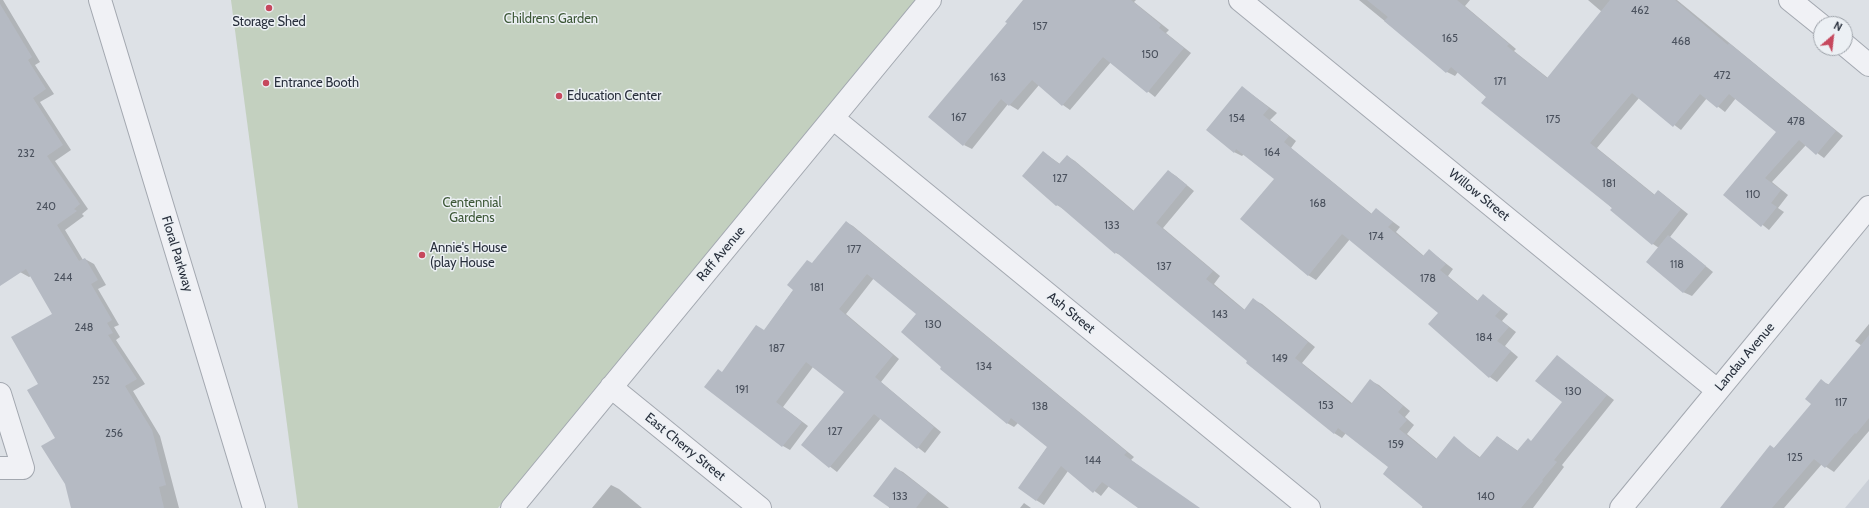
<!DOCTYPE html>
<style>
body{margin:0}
#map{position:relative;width:1869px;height:508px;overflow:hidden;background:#dde1e6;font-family:Cabin,sans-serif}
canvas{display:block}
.north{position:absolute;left:1813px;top:16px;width:40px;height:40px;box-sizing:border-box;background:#ecf0f4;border:1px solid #9ea3aa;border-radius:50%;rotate:28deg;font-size:11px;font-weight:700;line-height:16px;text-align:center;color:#282f3c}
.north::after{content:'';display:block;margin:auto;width:14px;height:18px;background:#c6485d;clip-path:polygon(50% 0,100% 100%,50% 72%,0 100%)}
</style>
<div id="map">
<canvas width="1869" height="508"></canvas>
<div class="north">N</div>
</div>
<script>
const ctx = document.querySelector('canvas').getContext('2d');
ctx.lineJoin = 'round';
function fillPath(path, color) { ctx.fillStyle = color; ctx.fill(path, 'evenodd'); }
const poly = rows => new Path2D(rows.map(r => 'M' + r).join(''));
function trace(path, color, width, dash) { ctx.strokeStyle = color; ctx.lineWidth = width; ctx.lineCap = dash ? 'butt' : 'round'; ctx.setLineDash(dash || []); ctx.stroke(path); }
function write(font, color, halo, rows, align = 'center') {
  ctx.font = font + ' Cabin,sans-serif'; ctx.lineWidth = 3; ctx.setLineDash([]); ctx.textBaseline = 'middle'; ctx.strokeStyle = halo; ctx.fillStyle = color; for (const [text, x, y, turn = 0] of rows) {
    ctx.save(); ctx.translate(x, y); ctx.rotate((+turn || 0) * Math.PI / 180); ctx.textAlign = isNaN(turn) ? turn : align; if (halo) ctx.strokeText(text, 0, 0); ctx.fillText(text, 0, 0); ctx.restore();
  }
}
fillPath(poly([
 [1869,479,1869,508,1845,508]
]), '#cbd0d8');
fillPath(poly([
 [231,0,921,0,498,508,298,508]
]), '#c3d0bf');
fillPath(poly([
 [0,0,3,0,40,62,35,65,54,94,40,102,71,150,55,161,88,209,82,214,84,216,65,230,83,260,85,259,94,264,106,285,98,289,119,325,114,327,120,337,116,340,145,384,133,391,160,436,179,508,72,508,56,438,39,385,54,314,31,276,29,277,20,272,0,241],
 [1034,0,1136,0,1134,2,1169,30,1166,33,1191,53,1155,97,1111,62,1070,110,1063,105,1039,85,1018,110,1008,104,972,149,964,145],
 [1359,0,1470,0,1465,6,1516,49,1514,51,1548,78,1602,12,1588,0,1677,0,1843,136,1824,158,1806,145,1772,182,1788,195,1778,208,1784,212,1769,230,1725,195,1777,132,1736,98,1725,112,1707,98,1681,130,1639,98,1597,148,1655,195,1659,191,1688,214,1670,237,1713,272,1692,296,1683,292,1659,248,1653,244,1458,72,1455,76,1447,72],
 [1242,87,1277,113,1270,120,1296,141,1291,148,1372,214,1376,209,1400,227,1396,232,1424,256,1429,250,1453,269,1448,276,1478,301,1483,295,1508,314,1502,321,1516,332,1505,346,1518,357,1497,382,1490,377,1439,313,1350,239,1316,280,1308,275,1275,179,1244,154,1242,156,1234,152],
 [1043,152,1060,164,1067,156,1075,161,1134,211,1168,171,1176,176,1194,191,1163,228,1220,276,1214,284,1245,310,1254,300,1262,304,1315,347,1302,363,1353,404,1371,381,1379,385,1410,411,1405,417,1414,425,1407,434,1437,459,1454,438,1481,458,1498,437,1518,451,1532,442,1564,402,1557,356,1614,400,1562,465,1564,467,1533,508,1422,508,1423,506,1389,467,1346,433,1342,438,1334,433,1124,257,1116,253,1065,210,1057,205],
 [846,222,853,226,1134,457,1131,460,1197,508,1139,508,1109,486,1101,496,1068,471,1044,505,1036,500,1019,488,1048,446,1018,423,1014,427,1007,423,942,366,917,314,874,278,846,314,899,359,881,382,941,432,925,453,881,418,837,472,802,445,846,392,813,367,783,407,808,426,790,450,783,446,722,373,764,331,812,264],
 [1869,324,1869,431,1834,472,1822,464,1784,508,1721,508,1813,404,1821,381,1830,385,1862,346,1855,341],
 [895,468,903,472,949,508,889,508],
 [611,485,619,489,642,508,592,508],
 [1024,503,1031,508,1032,508,1020,508]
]), '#0003');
fillPath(poly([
 [1023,0,1131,0,1161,25,1159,28,1184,48,1147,93,1103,57,1062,106,1032,80,1009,106,1001,99,963,146,928,117,1007,23,1005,22],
 [1367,0,1457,0,1509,44,1507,46,1547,78,1610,0,1675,0,1728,45,1729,43,1836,131,1816,155,1799,140,1765,178,1781,190,1771,203,1777,207,1761,227,1723,195,1776,132,1729,94,1717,108,1700,94,1673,127,1632,93,1590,143,1654,195,1658,190,1681,209,1652,245,1610,210,1612,208,1481,103,1486,97,1451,67,1446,73,1384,21,1388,17],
 [0,4,32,57,28,60,46,89,33,98,63,145,47,156,80,204,74,209,77,211,57,225,79,261,85,258,98,280,91,284,112,320,107,323,113,333,108,335,137,379,125,386,152,430,166,485,159,487,164,508,71,508,65,484,41,446,55,438,27,390,38,384,11,337,52,314,26,269,0,286],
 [1242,86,1269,108,1263,115,1289,136,1284,142,1371,214,1376,208,1393,222,1388,227,1423,256,1429,249,1446,264,1440,270,1477,301,1483,294,1501,309,1495,316,1509,327,1497,341,1511,351,1489,378,1428,324,1438,313,1342,234,1308,276,1240,219,1274,179,1236,149,1234,153,1206,130],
 [1043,151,1059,164,1067,155,1133,211,1168,170,1187,185,1156,223,1213,271,1206,279,1244,310,1253,298,1308,342,1295,358,1351,404,1370,379,1403,406,1398,412,1407,420,1399,429,1436,459,1454,436,1479,458,1497,436,1517,451,1528,438,1531,441,1562,402,1535,381,1557,355,1607,395,1554,460,1557,462,1542,480,1543,481,1521,508,1424,508,1383,474,1388,467,1338,428,1334,434,1246,363,1247,361,1116,252,1115,254,1058,205,1056,206,1022,176],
 [846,221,1127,452,1124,455,1200,508,1138,508,1102,482,1093,493,1061,466,1036,501,1018,488,1047,447,1011,418,1007,424,940,369,941,367,901,332,916,314,867,274,839,309,893,355,875,377,934,427,917,449,874,414,829,468,801,445,844,392,806,362,776,402,802,422,782,447,704,387,718,369,722,372,756,325,764,330,793,290,787,285,807,260,812,263],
 [1668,235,1706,266,1683,293,1646,262],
 [1869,335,1869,418,1856,434,1855,433,1825,468,1814,459,1772,508,1720,508,1770,445,1774,448,1811,404,1805,399,1821,379,1828,385],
 [895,467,928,492,916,508,890,508,873,496]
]), '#b5bac3');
const minor = poly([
 [100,0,254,508],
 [1240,0,1717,390],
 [1790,0,1821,25],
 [1845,45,1869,65],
 [834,119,1309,508],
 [611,387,760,508],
 [0,394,23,468,0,468],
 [512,508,930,0],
 [1621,508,1869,207]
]);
trace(minor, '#a3a8b0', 24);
trace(minor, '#f0f1f5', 22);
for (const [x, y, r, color] of [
 [269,8,4,"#c6485d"],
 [266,83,4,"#c6485d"],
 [559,96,4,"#c6485d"],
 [422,255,4,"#c6485d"]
]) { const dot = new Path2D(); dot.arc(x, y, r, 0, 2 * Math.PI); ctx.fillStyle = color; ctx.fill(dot); trace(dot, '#ecf0f4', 1.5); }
write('11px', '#4b525e', null, [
 ["462",1640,11],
 ["157",1040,27],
 ["165",1450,39],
 ["468",1681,42],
 ["150",1150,55],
 ["472",1722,76],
 ["163",998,78],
 ["171",1500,82],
 ["167",959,118],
 ["154",1237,119],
 ["175",1553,120],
 ["478",1796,122],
 ["164",1272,153],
 ["232",26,154],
 ["127",1060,179],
 ["181",1609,184],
 ["110",1753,195],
 ["168",1318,204],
 ["240",46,207],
 ["133",1112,226],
 ["174",1376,237],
 ["177",854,250],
 ["118",1677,265],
 ["137",1164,267],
 ["244",63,278],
 ["178",1428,279],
 ["181",817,288],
 ["143",1220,315],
 ["130",933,325],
 ["248",84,328],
 ["184",1484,338],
 ["187",777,349],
 ["149",1280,359],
 ["134",984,367],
 ["252",101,381],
 ["191",742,390],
 ["130",1573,392],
 ["117",1841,403],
 ["153",1326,406],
 ["138",1040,407],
 ["127",835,432],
 ["256",114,434],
 ["159",1396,445],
 ["125",1795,458],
 ["144",1093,461],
 ["133",900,497],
 ["140",1486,497]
]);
write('13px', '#3c5736', '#ecf0f4', [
 ["Childrens Garden",551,19],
 ["Centennial",472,203],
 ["Gardens",472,218]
]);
write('13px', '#282f3c', '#ecf0f4', [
 ["Storage Shed",269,22,"center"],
 ["Entrance Booth",274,83],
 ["Education Center",567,96],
 ["Annie's House",430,248],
 ["(play House",430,263]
], 'left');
write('13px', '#282f3c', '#ecf0f4', [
 ["Willow Street",1479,195,39],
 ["Floral Parkway",177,254,73],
 ["Raff Avenue",721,254,-50],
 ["Ash Street",1071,313,39],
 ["Landau Avenue",1745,357,-50],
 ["East Cherry Street",685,447,39]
]);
</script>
